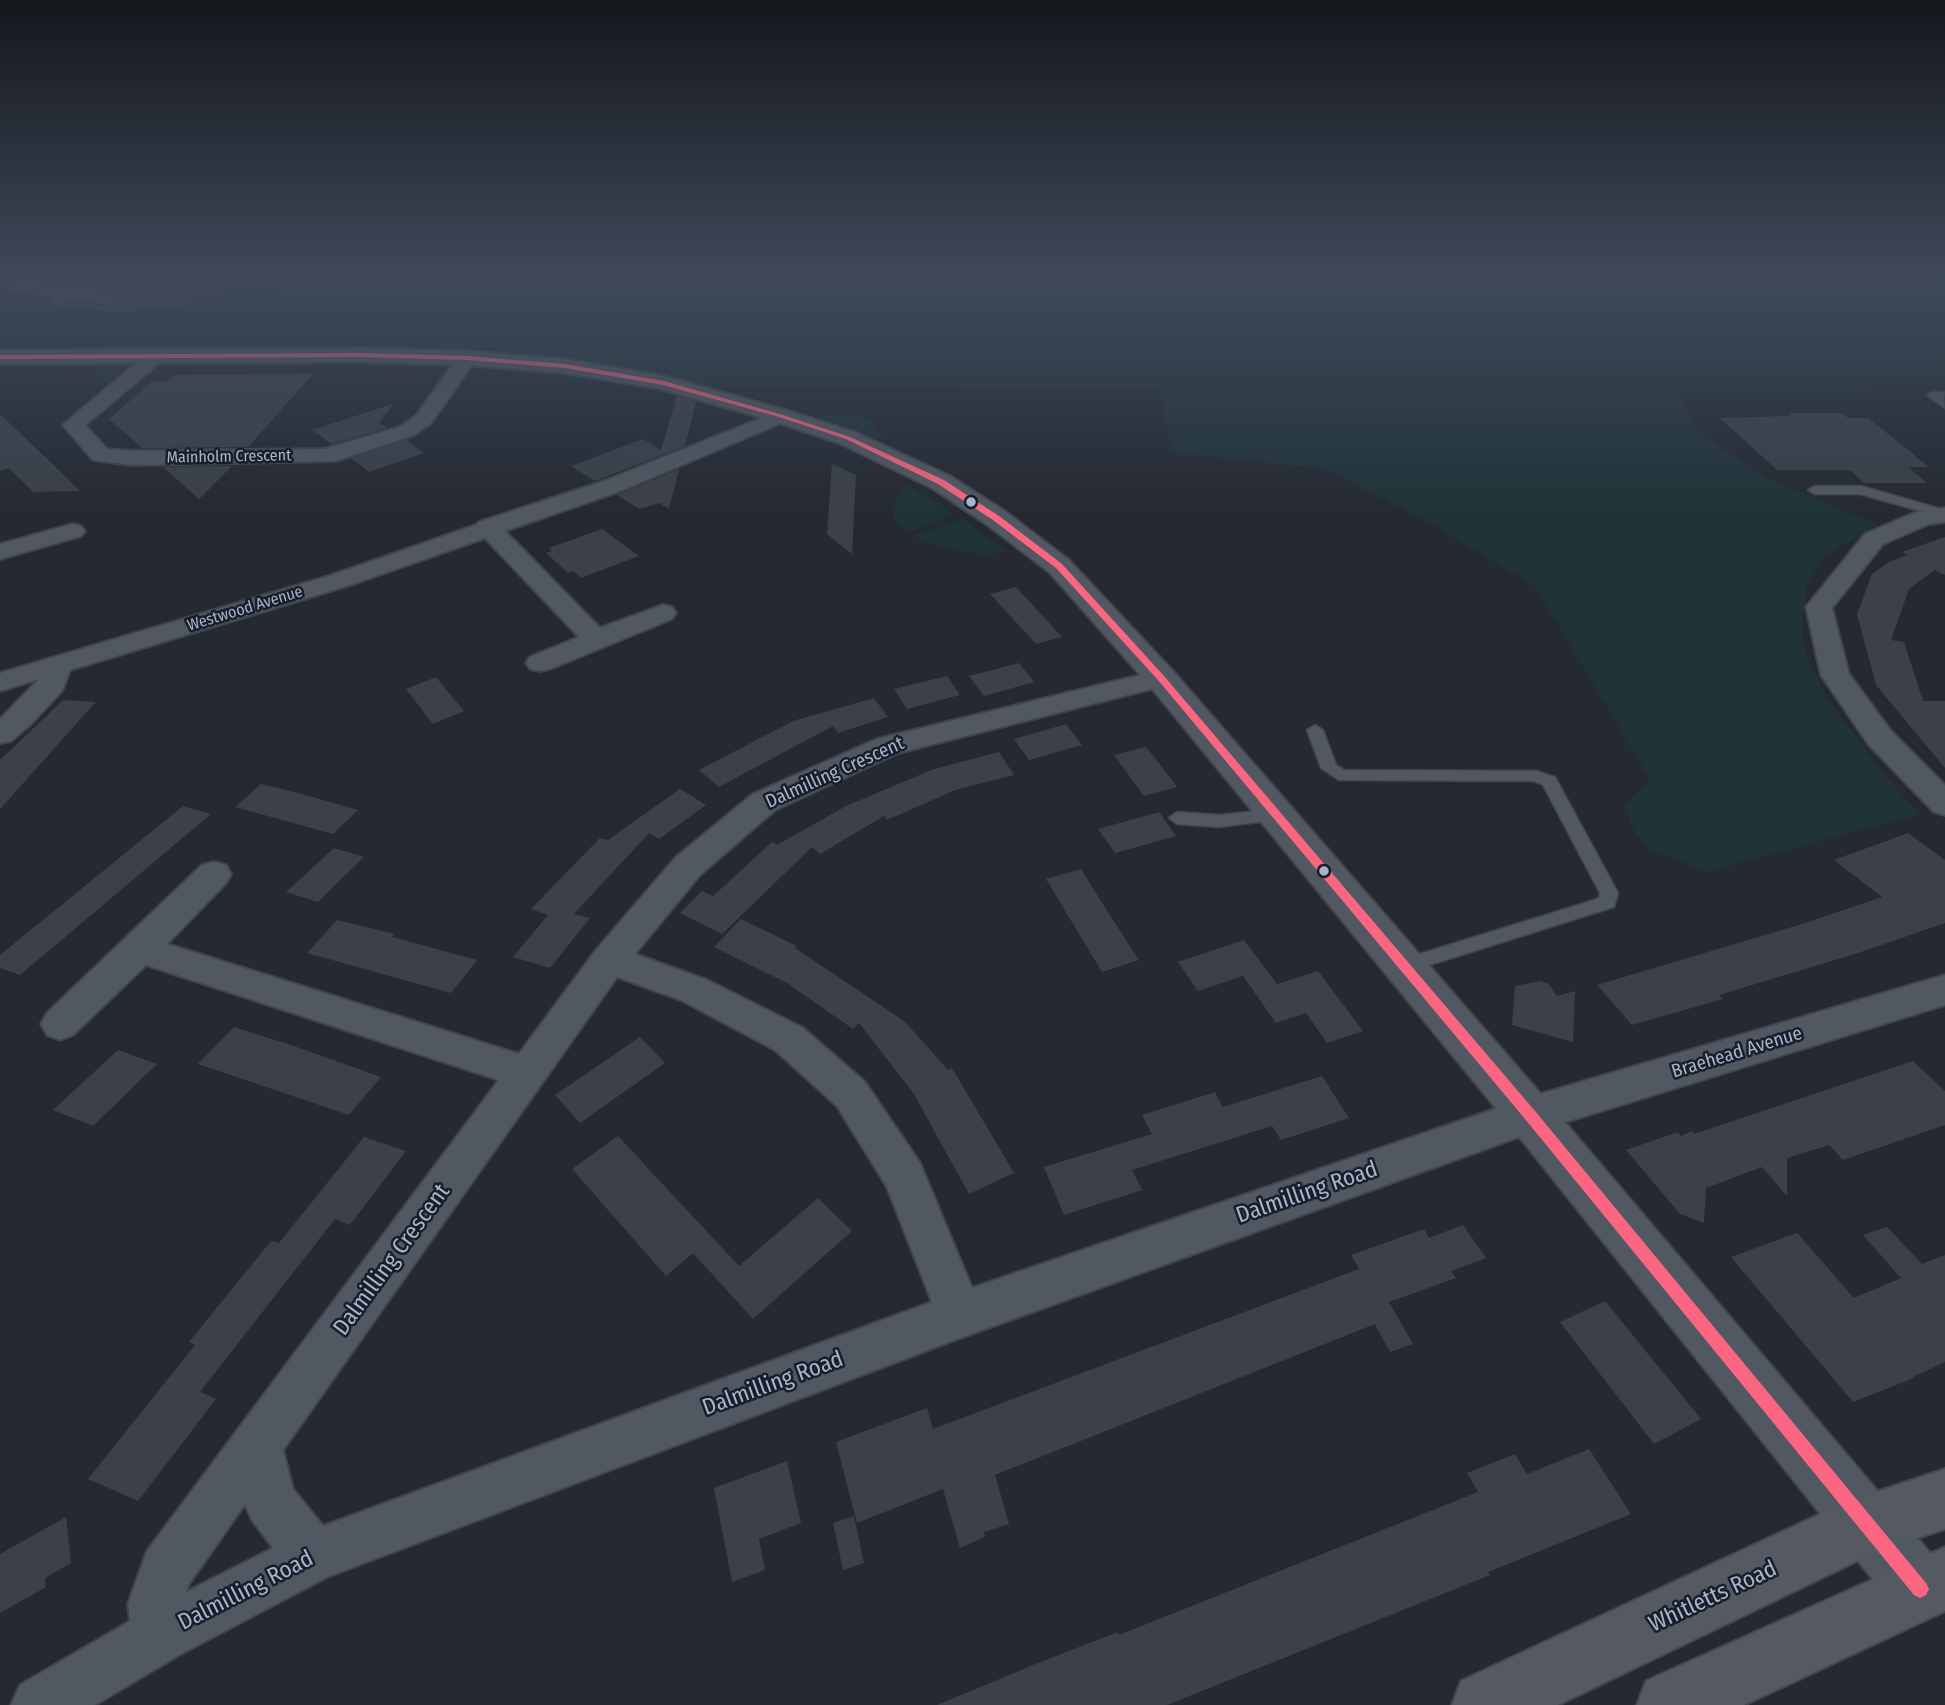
<!DOCTYPE html>
<style>
body{margin:0}
canvas{display:block;background:#242932}
</style>
<canvas width="1945" height="1705"></canvas>
<script>
const ctx = document.querySelector('canvas').getContext('2d');
ctx.lineJoin = 'round';
function fillPath(path, color) { ctx.fillStyle = color; ctx.fill(path, 'evenodd'); }
const poly = rows => new Path2D(rows.map(r => 'M' + r).join(''));
function trace(path, color, width, dash) { ctx.strokeStyle = color; ctx.lineWidth = width; ctx.lineCap = dash ? 'butt' : 'round'; ctx.setLineDash(dash || []); ctx.stroke(path); }
function write(font, color, halo, rows, align = 'center') {
  ctx.font = font + ' "Fira Sans Condensed",sans-serif'; ctx.lineWidth = 5; ctx.setLineDash([]); ctx.textBaseline = 'middle'; ctx.strokeStyle = halo; ctx.fillStyle = color; for (const [text, x, y, turn = 0] of rows) {
    ctx.save(); ctx.translate(x, y); ctx.rotate((+turn || 0) * Math.PI / 180); ctx.textAlign = isNaN(turn) ? turn : align; if (halo) ctx.strokeText(text, 0, 0); ctx.fillText(text, 0, 0); ctx.restore();
  }
}
fillPath(poly([
 [540,275,1945,275,1945,385,1866,385,1873,391,1676,391,1696,430,1724,450,1768,478,1878,525,1825,555,1807,585,1801,633,1807,657,1826,697,1883,773,1920,814,1706,872,1651,849,1637,835,1624,808,1632,797,1646,785,1648,776,1536,587,1434,526,1336,474,1317,468,1179,453,1171,449,1158,388,707,386,497,348,0,350,0,314,202,314,228,297,383,294,471,286],
 [83,362,118,362,125,364,126,368,107,383],
 [819,415,858,416,867,419,884,438,873,438,818,419],
 [906,484,954,514,910,532,895,522,892,507],
 [962,519,1007,552,986,554,961,552,922,542,915,536]
]), '#203338');
fillPath(poly([
 [76,275,150,275,226,285,170,310,144,305,127,313,58,306,72,301,108,306,119,299,108,290,55,283],
 [313,374,248,447,142,448,109,419,153,381,167,381,174,375],
 [677,396,696,402,685,446,595,481,571,466,643,439,661,450],
 [393,404,379,423,387,428,332,444,312,430],
 [1788,413,1842,413,1848,418,1868,418,1929,467,1908,467,1927,483,1864,483,1850,470,1777,470,1720,418,1791,416],
 [0,414,41,453,80,491,33,492,9,468,0,471],
 [406,440,424,453,369,472,351,458],
 [832,464,856,475,852,554,827,534],
 [232,466,199,499,163,467],
 [679,469,669,509,659,503,639,509,617,495],
 [602,529,639,556,581,578,573,571,568,573,546,553,552,551,549,548],
 [1945,537,1945,575,1935,570,1909,589,1891,640,1904,642,1923,701,1945,701,1945,768,1876,685,1857,614,1872,574,1889,562,1907,555,1902,552],
 [1016,587,1062,637,1036,644,990,594],
 [1019,663,1034,682,984,696,969,676],
 [947,676,960,695,907,709,894,689],
 [436,677,464,711,433,724,406,689],
 [874,698,888,717,838,733,833,726,719,787,699,770,793,721],
 [63,700,96,702,0,809,0,760],
 [1066,724,1082,745,1029,760,1014,739],
 [1146,747,1162,767,1177,787,1144,796,1114,755],
 [999,752,1014,775,955,790,887,820,884,816,820,854,812,847,722,934,680,913,702,891,713,896,772,842,777,845,846,806,934,769],
 [261,784,302,794,358,810,333,834,235,807],
 [680,789,706,805,659,839,649,833,574,914,590,918,550,968,513,957,548,915,531,909,600,838,608,840],
 [183,806,211,814,20,975,0,968,0,955],
 [1159,812,1176,836,1115,853,1098,829],
 [1908,833,1945,860,1945,923,1858,953,1719,995,1723,999,1632,1025,1597,985,1802,924,1882,897,1834,860],
 [334,848,364,857,318,902,286,892],
 [1081,869,1111,917,1139,960,1102,972,1046,879],
 [741,919,797,946,795,948,904,1021,948,1070,952,1068,1014,1173,969,1194,914,1094,859,1023,853,1029,787,983,714,947],
 [337,920,395,934,392,937,477,960,451,993,307,953],
 [1244,940,1277,984,1318,971,1363,1031,1327,1043,1306,1013,1276,1023,1243,976,1198,991,1178,962],
 [1541,981,1549,984,1557,996,1575,991,1573,1042,1512,1025,1515,986],
 [234,1027,294,1046,381,1077,349,1115,198,1064],
 [640,1037,665,1063,580,1123,555,1095],
 [118,1050,157,1064,93,1126,53,1110],
 [1913,1061,1945,1091,1945,1125,1843,1160,1829,1145,1787,1158,1787,1196,1762,1167,1706,1188,1704,1223,1680,1214,1626,1150,1678,1132,1681,1136,1692,1131,1694,1134],
 [1322,1076,1349,1118,1281,1140,1272,1126,1132,1170,1142,1190,1064,1215,1044,1167,1152,1134,1142,1115,1215,1092,1223,1107],
 [618,1136,739,1266,818,1198,852,1231,753,1319,693,1253,666,1276,572,1169],
 [364,1137,406,1151,350,1225,335,1219,200,1392,216,1399,138,1501,88,1479,195,1345,189,1342,271,1241,279,1243],
 [1463,1225,1486,1258,1451,1271,1456,1278,1389,1302,1413,1344,1390,1352,1375,1324,995,1475,1009,1524,984,1532,985,1537,960,1548,943,1489,857,1523,836,1442,927,1408,933,1429,1359,1269,1351,1255,1424,1229,1429,1238],
 [1887,1227,1922,1264,1945,1255,1945,1362,1913,1377,1914,1378,1853,1402,1731,1257,1797,1233,1854,1298,1901,1278,1863,1235],
 [1605,1301,1701,1419,1654,1444,1560,1322],
 [1589,1449,1631,1514,1488,1572,1490,1575,1167,1705,937,1705,1038,1663,1118,1632,1119,1635,1478,1492,1467,1473,1515,1454,1527,1474],
 [787,1461,801,1523,759,1539,765,1570,732,1582,714,1488],
 [854,1516,864,1563,843,1570,833,1523],
 [66,1517,71,1563,45,1578,46,1587,0,1613,0,1554]
]), '#3b4049');
const service = poly([
 [74,291,79,294,77,296,57,304,52,301,74,291],
 [1945,392,1943,398,1945,408,1927,395,1932,392,1945,392],
 [1861,486,1945,510,1945,518,1860,494,1814,494,1808,490,1814,486,1861,486],
 [1315,725,1323,730,1336,765,1344,770,1536,771,1555,777,1618,893,1614,907,1404,973,1397,971,1394,966,1397,961,1591,901,1599,898,1600,893,1543,785,1534,781,1339,780,1321,768,1307,730,1315,725],
 [1276,809,1282,811,1284,815,1282,819,1219,827,1177,824,1169,818,1177,812,1219,815,1276,809]
]);
const minor = poly([
 [18,275,40,275,29,282,108,293,117,298,108,303,12,290,9,281,18,275],
 [229,275,340,275,332,280,237,280,229,275],
 [156,350,165,356,163,360,85,425,107,449,132,451,325,449,400,427,416,416,460,354,467,352,477,358,430,424,414,435,335,461,132,465,93,460,63,425,149,352,156,350],
 [781,410,788,412,791,416,788,420,623,490,505,531,600,628,663,605,672,607,676,613,672,619,550,669,540,671,530,669,526,663,530,657,579,637,485,538,347,586,70,670,62,691,31,724,11,741,0,743,0,719,39,679,0,691,0,673,329,576,476,525,479,522,607,480,781,410],
 [1945,508,1945,522,1929,524,1883,544,1832,608,1849,674,1891,731,1945,785,1945,815,1934,812,1869,745,1821,675,1806,607,1865,534,1916,512,1945,508],
 [73,524,81,526,85,531,81,536,0,559,0,544,73,524],
 [1161,670,1171,672,1175,678,1171,684,898,753,775,810,700,875,635,954,707,980,803,1028,865,1082,920,1163,972,1288,1530,1097,1945,975,1945,1005,1530,1133,960,1338,327,1577,179,1655,95,1705,11,1705,20,1685,130,1621,128,1604,147,1551,499,1080,146,965,73,1035,60,1040,47,1035,41,1024,47,1013,202,865,214,862,226,865,231,874,226,883,167,944,519,1054,596,950,676,857,753,794,877,739,1161,670],
 [617,977,681,1000,775,1050,837,1106,887,1187,932,1302,323,1526,293,1489,283,1450,617,977],
 [245,1504,252,1520,273,1548,186,1592,189,1584,245,1504]
]);
const tertiary = poly([
 [360,348,467,351,565,359,664,376,789,411,857,433,950,476,1006,512,1069,560,1173,671,1547,1101,1942,1567,1945,1573,1945,1605,1942,1611,1920,1621,1898,1611,1513,1129,1149,685,1049,572,986,524,932,488,839,443,773,421,661,389,565,373,467,365,360,362,0,364,0,350,360,348]
]);
const primary = poly([
 [1945,1469,1945,1529,1878,1551,1558,1705,1452,1705,1461,1681,1846,1502,1945,1469],
 [1945,1547,1945,1611,1744,1705,1637,1705,1646,1681,1945,1547]
]);
trace(service, '#40444b', 3);
trace(minor, '#40444b', 4);
trace(tertiary, '#40444b', 4);
trace(primary, '#41464f', 4);
fillPath(service, '#525861');
fillPath(minor, '#525861');
fillPath(tertiary, '#525861');
fillPath(primary, '#555a62');
fillPath(poly([
 [360,353,467,356,565,364,664,381,783,415,850,437,944,480,999,516,1062,564,1164,676,1535,1111,1926,1583,1929,1589,1926,1595,1920,1598,1914,1595,1525,1119,1158,680,1056,568,993,520,938,484,846,439,779,417,663,385,565,368,467,360,360,357,0,359,0,355,360,353]
]), '#fa6682');
const sky = ctx.createLinearGradient(0, 0, 0, 513);
sky.addColorStop(0, '#14171c');
sky.addColorStop(0.54, '#3f495a');
sky.addColorStop(1, '#3f495a00');
ctx.fillStyle = sky;
ctx.fillRect(0, 0, 1945, 513);
for (const [x, y, r, color] of [
 [971,502,6,"#abb4c6"],
 [1324,871,6,"#abb4c6"]
]) { const dot = new Path2D(); dot.arc(x, y, r, 0, 2 * Math.PI); ctx.fillStyle = color; ctx.fill(dot); trace(dot, '#171f2d', 2.5); }
write('16px', '#abb4c6', '#171f2d', [
 ["Mainholm Crescent",229,457,-1],
 ["Westwood Avenue",245,609,-17]
]);
write('19px', '#abb4c6', '#171f2d', [
 ["Dalmilling Crescent",835,773,-24],
 ["Braehead Avenue",1737,1053,-17]
]);
write('23px', '#abb4c6', '#171f2d', [
 ["Dalmilling Road",1307,1193,-19],
 ["Dalmilling Crescent",392,1260,-54],
 ["Dalmilling Road",773,1384,-20],
 ["Dalmilling Road",246,1591,-27],
 ["Whitletts Road",1713,1597,-25]
]);
</script>
